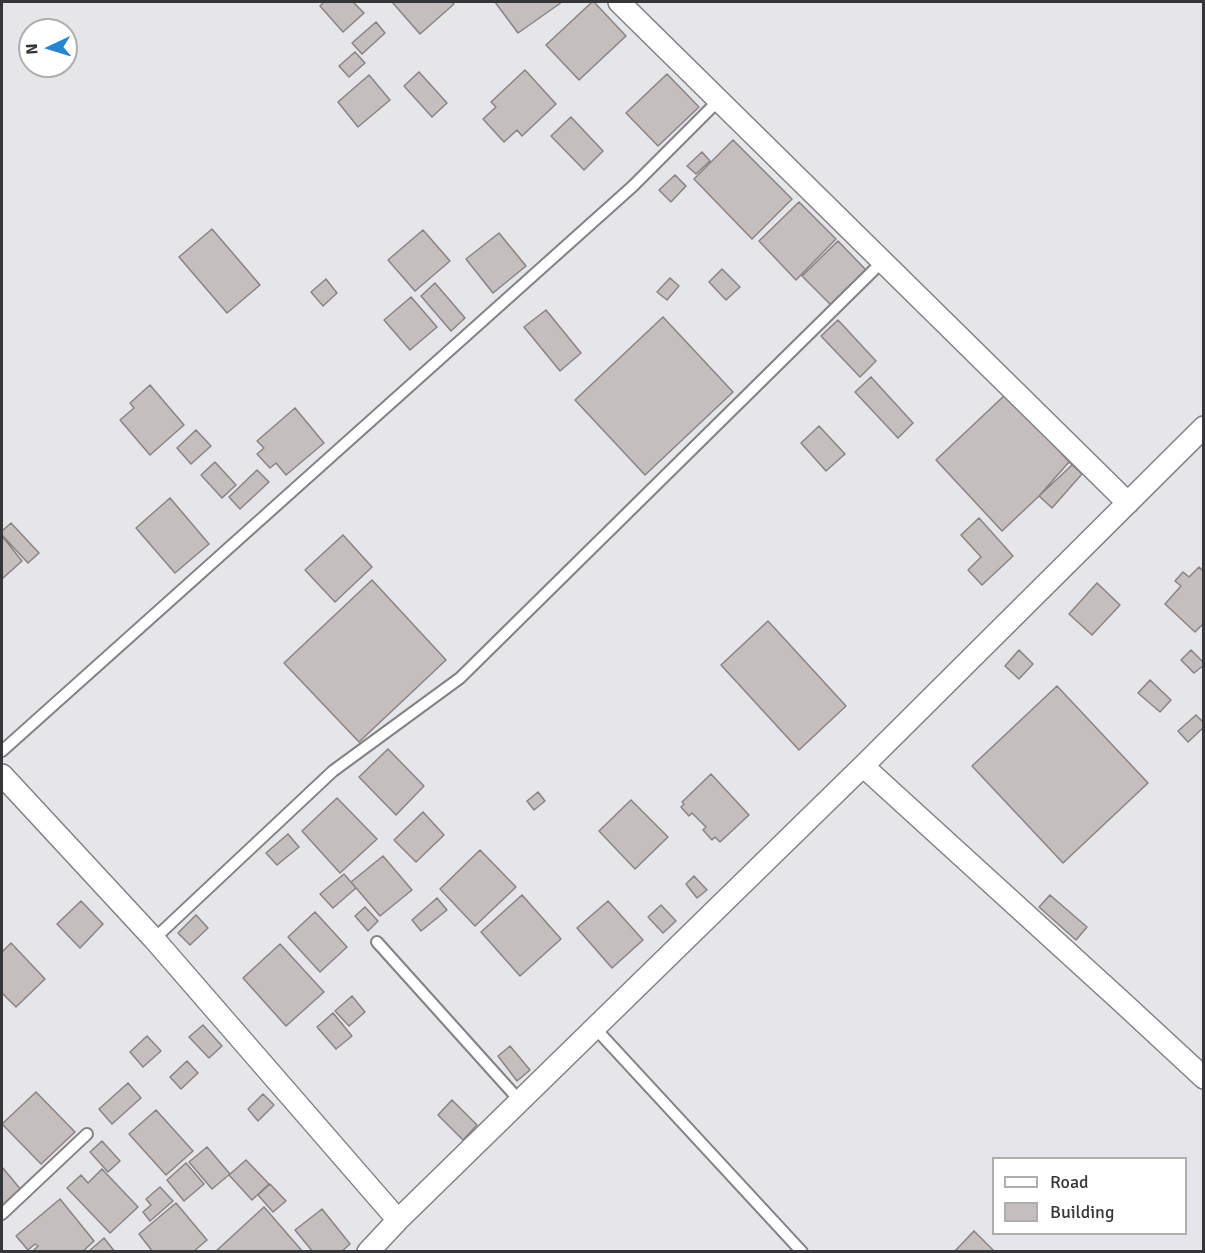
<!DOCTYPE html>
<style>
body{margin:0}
#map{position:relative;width:1205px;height:1253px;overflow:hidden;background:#e6e5ea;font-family:Signika,sans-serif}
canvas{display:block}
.frame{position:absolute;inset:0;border:3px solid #363537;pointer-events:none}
.legend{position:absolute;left:992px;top:1157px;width:195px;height:78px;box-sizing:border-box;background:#fff;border:2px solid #afaeaf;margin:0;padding:8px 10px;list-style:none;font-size:18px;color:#363537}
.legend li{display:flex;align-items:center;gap:12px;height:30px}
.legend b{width:30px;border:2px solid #afaeaf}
.north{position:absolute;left:18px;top:18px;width:60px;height:60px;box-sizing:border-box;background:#fff;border:2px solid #afaeaf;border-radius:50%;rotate:266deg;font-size:16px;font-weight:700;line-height:24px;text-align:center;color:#363537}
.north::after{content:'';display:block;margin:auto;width:21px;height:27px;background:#2585d1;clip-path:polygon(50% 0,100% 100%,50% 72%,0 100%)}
</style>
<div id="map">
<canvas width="1205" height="1253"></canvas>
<div class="frame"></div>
<ul class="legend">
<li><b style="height:8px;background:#fff"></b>Road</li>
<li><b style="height:16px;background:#c4bebe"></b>Building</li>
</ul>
<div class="north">N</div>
</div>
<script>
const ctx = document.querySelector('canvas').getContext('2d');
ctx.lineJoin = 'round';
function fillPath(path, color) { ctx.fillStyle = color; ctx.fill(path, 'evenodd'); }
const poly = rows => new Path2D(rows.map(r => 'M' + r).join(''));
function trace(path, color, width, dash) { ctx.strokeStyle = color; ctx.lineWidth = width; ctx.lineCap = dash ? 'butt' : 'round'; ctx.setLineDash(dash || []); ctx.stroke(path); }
const building = poly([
 [324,2,353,2,364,13,343,32,320,6,324,2],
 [392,2,451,2,454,4,420,34,392,2],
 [495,2,562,2,518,33,495,2],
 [592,2,594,2,626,36,579,80,546,45,592,2],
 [376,22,385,33,362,54,352,43,376,22],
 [355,52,365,63,349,77,339,66,355,52],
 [525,70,556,104,522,136,517,130,504,142,483,119,496,107,491,102,525,70],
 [419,72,447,103,432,117,404,86,419,72],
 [667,74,699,107,658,146,626,113,667,74],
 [369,75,390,100,358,127,338,102,369,75],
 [571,117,603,151,584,170,551,136,571,117],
 [733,140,792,199,752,239,694,179,733,140],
 [702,152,710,161,696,174,687,166,702,152],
 [675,175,686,186,671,202,659,190,675,175],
 [799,202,836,239,796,280,759,241,799,202],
 [212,229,260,285,227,313,179,257,212,229],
 [423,230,450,261,415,291,388,260,423,230],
 [499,233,526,266,493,293,466,259,499,233],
 [838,241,867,271,832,306,802,276,838,241],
 [722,269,740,287,726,300,709,282,722,269],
 [670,278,679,286,667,300,657,292,670,278],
 [326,279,337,293,323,306,311,292,326,279],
 [435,283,465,318,451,331,421,296,435,283],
 [411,297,437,327,410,350,384,320,411,297],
 [546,310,581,353,560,371,524,327,546,310],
 [663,317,733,392,645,475,575,400,663,317],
 [838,320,876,361,860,377,821,336,838,320],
 [871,377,913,423,898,438,855,392,871,377],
 [150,385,184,425,150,455,120,420,134,408,130,403,150,385],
 [1006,394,1072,465,1002,531,936,460,1006,394],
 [295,408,324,443,286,475,276,463,270,468,257,454,264,448,257,441,295,408],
 [819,426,845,454,826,471,801,443,819,426],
 [196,430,211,446,191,464,177,448,196,430],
 [215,462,236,485,222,498,201,475,215,462],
 [1069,462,1082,474,1052,508,1039,496,1069,462],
 [257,470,269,482,240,509,229,497,257,470],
 [170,498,209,544,175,573,136,528,170,498],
 [979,518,1013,556,982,585,968,570,981,557,961,535,979,518],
 [11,523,39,553,28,563,2,535,2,531,11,523],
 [343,535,372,567,335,602,305,570,343,535],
 [2,536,22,561,2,579,2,536],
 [1199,567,1204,572,1204,623,1195,632,1165,604,1181,586,1175,581,1183,572,1189,577,1199,567],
 [372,580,446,660,359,742,284,663,372,580],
 [1097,583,1120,605,1092,635,1069,614,1097,583],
 [768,621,846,706,799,750,721,665,768,621],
 [1019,650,1033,664,1019,679,1005,666,1019,650],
 [1191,650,1204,663,1204,665,1194,673,1181,660,1191,650],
 [1150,680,1171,700,1160,712,1138,693,1150,680],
 [1057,686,1148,783,1063,863,972,766,1057,686],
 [1196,715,1204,723,1204,727,1188,742,1178,731,1196,715],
 [388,749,424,786,396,815,359,777,388,749],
 [711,774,749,815,720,842,715,837,712,840,703,830,706,827,692,813,689,816,681,807,684,804,682,802,711,774],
 [538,792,545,801,534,810,527,801,538,792],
 [337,798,377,839,340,873,302,831,337,798],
 [631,800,668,837,635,869,599,831,631,800],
 [423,812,444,835,416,862,394,840,423,812],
 [288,834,299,847,277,865,266,853,288,834],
 [480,850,516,887,475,926,440,889,480,850],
 [383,856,412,890,380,916,351,882,383,856],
 [344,874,356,888,333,908,320,894,344,874],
 [694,876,707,890,697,898,686,884,694,876],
 [522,895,561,939,520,976,481,932,522,895],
 [1050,895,1087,927,1076,940,1039,907,1050,895],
 [437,898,447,910,421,931,412,920,437,898],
 [81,901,103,924,80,948,57,924,81,901],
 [608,901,643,940,612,968,577,928,608,901],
 [661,905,676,921,663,933,648,917,661,905],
 [365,907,378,921,368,931,355,916,365,907],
 [315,912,347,947,320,972,288,937,315,912],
 [196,915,208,928,190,945,178,933,196,915],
 [11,943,45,979,16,1007,2,993,2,952,11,943],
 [280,944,324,992,286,1026,243,978,280,944],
 [352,996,365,1012,349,1026,335,1011,352,996],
 [333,1013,352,1036,336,1049,317,1027,333,1013],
 [203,1025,222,1046,209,1058,189,1037,203,1025],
 [147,1036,161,1051,143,1067,130,1052,147,1036],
 [510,1046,530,1070,517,1081,498,1056,510,1046],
 [187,1061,198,1073,181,1089,170,1077,187,1061],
 [128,1083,141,1098,112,1124,99,1109,128,1083],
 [36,1092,75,1132,41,1164,2,1124,36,1092],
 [263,1094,274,1105,258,1121,248,1109,263,1094],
 [452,1100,477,1125,463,1140,438,1115,452,1100],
 [156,1110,193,1151,166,1175,129,1134,156,1110],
 [102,1141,120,1161,108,1172,90,1152,102,1141],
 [207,1147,230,1174,212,1189,189,1162,207,1147],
 [246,1160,269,1184,252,1200,229,1175,246,1160],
 [186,1163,204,1184,184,1201,167,1180,186,1163],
 [2,1167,22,1191,2,1209,2,1167],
 [102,1169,138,1207,110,1233,67,1188,81,1175,88,1183,102,1169],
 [270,1184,286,1201,273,1212,258,1195,270,1184],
 [160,1187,173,1201,150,1221,143,1212,151,1205,146,1199,160,1187],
 [60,1199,94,1241,82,1252,32,1252,38,1246,35,1244,28,1250,16,1236,60,1199],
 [176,1203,207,1240,193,1252,153,1252,139,1234,176,1203],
 [264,1207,303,1252,215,1252,264,1207],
 [322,1209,350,1244,341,1252,313,1252,295,1230,322,1209],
 [974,1231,995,1252,954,1252,974,1231],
 [104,1238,115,1252,88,1252,104,1238]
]);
fillPath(building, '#c4bebe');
trace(building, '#898383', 1.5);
const lane = poly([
 [2,751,633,186,719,100],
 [154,939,333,771,460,678,883,261],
 [377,942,520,1101],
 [595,1028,802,1252],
 [2,1214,87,1134]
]);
const street = poly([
 [619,2,1128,503],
 [863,766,1122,1002,1204,1078],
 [2,775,154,939,398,1220],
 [368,1252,398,1220,863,766,1204,427]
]);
trace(lane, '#828185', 14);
trace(street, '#828185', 24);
trace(lane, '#fff', 10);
trace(street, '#fff', 21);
</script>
